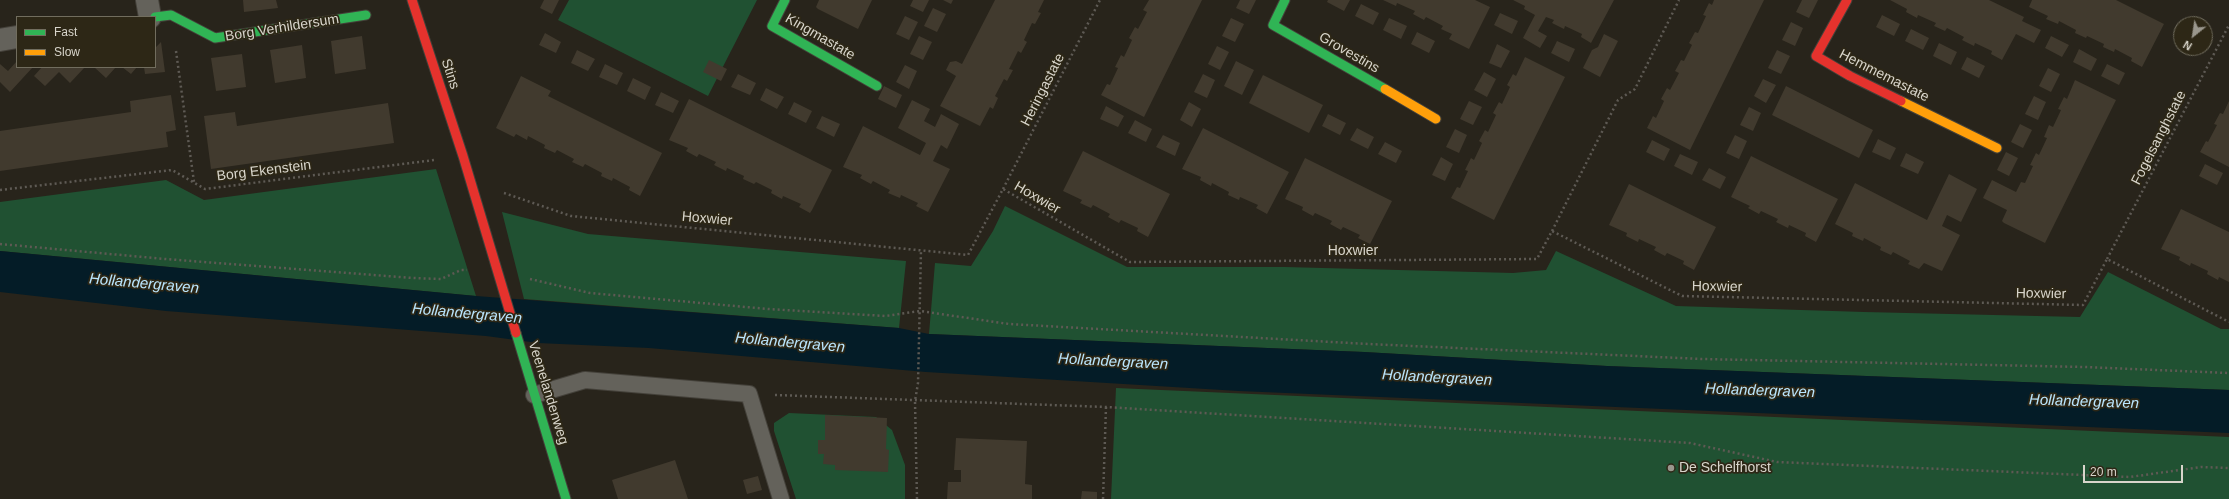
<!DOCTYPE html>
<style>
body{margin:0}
#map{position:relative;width:2229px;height:499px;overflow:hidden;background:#28241b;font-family:Arial,sans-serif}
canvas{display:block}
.legend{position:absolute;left:16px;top:16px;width:140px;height:52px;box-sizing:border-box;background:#2d2716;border:1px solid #716d5e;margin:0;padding:5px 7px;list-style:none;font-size:12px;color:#d8d5cb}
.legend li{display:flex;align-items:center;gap:8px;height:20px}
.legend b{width:20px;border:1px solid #716d5e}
.north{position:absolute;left:2173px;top:16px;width:40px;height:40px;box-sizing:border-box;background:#2d2716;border:1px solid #716d5e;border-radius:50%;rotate:210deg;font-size:11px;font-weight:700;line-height:16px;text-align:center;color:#d8d5cb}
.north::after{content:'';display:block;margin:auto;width:14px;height:18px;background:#9a978d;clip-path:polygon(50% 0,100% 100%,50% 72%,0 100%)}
.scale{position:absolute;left:2083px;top:465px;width:100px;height:18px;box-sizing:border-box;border:2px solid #d8d5cb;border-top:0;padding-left:5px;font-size:12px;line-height:14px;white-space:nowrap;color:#d8d5cb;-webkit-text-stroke:3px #2d2716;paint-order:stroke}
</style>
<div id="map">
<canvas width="2229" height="499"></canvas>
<ul class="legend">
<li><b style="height:5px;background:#30b455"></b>Fast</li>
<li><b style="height:5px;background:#ff9f0a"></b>Slow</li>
</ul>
<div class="north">N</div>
<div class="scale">20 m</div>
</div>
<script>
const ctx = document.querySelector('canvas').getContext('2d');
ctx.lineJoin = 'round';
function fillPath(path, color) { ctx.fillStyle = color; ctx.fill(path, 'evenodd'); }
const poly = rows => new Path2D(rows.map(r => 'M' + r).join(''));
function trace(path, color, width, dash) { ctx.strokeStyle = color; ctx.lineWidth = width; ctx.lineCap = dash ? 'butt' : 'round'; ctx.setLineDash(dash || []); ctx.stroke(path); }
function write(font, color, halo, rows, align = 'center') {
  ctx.font = font + ' Arial,sans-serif'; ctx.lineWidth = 3.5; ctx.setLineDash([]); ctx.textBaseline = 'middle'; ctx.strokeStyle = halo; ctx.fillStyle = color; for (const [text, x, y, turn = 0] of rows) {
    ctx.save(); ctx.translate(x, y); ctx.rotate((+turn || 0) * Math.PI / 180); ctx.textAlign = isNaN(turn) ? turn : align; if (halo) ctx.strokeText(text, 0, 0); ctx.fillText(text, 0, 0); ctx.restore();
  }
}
fillPath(poly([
 [569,0,757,0,708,96,558,20],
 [436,169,476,296,0,251,0,202,166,180,204,200],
 [1005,206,1127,267,1285,267,1513,273,1546,270,1556,251,1676,306,1864,312,2080,317,2108,272,2221,329,2229,329,2229,390,1607,366,1364,352,929,334,935,263,971,266,993,231],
 [502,212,588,234,906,261,899,328,524,299],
 [1116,388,2229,437,2229,499,1111,499],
 [789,413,876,417,892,430,905,465,905,499,796,499,774,431,774,423]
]), '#205132');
fillPath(poly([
 [0,251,476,296,899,328,929,334,1364,352,1607,366,2229,390,2229,433,1239,391,926,372,649,348,538,343,486,336,166,311,0,292]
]), '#041c27');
fillPath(poly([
 [243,0,276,0,278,8,244,12],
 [544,0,559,0,552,14,540,8],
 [819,0,872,0,858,29,818,9,816,7],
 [913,0,929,0,923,12,910,6],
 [943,0,953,0,951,4],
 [995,0,1044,0,1038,12,1041,13,1035,24,1032,23,1024,40,1027,42,1021,53,1018,51,1009,69,1013,70,1007,81,1004,79,995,96,998,98,993,109,990,107,980,126,940,106,956,76,946,70,950,62,956,61,962,64],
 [1149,0,1202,0,1144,117,1101,95,1107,84,1110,85,1118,68,1115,67,1121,55,1124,57,1132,40,1129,38,1135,27,1138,29,1147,12,1143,10],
 [1240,0,1256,0,1249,14,1236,8],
 [1328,0,1350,0,1344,11,1327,2],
 [1383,0,1475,0,1490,7,1469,49,1449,39,1452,34,1441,29,1443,26,1426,17,1424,20,1413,14,1415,11,1397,3,1396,6],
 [1513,0,1614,0,1591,43,1581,37,1582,34,1565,26,1564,29,1552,23,1554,20,1546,17,1538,31,1547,36,1540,48,1523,38,1535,15,1524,9,1525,6],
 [1714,0,1764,0,1690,150,1647,128,1653,116,1656,118,1664,101,1661,99,1667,88,1670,90,1679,73,1675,71,1681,60,1684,61,1692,45,1689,43,1695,32,1698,33,1706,16,1703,15,1709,3,1712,5],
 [1802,0,1818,0,1809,18,1796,12],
 [1890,0,1989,0,2024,17,2022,21,2041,30,2034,43,2016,34,2002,60,1991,54,1992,51,1975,43,1974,46,1962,40,1964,37,1947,28,1945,31,1934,26,1936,23,1918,15,1917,18,1906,12,1907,9],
 [2032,0,2116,0,2164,24,2142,67,2131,61,2132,58,2115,49,2114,52,2103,47,2104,44,2087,36,2086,38,2075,33,2076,30,2059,21,2058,24,2046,19,2048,16,2029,7],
 [1361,4,1379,13,1373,25,1355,16],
 [933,8,946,14,937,32,924,26],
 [1500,13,1518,21,1512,34,1494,25],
 [1882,15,1900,24,1894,36,1876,27],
 [905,16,918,22,909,40,896,34],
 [1231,18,1244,24,1235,42,1222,36],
 [1389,18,1407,26,1401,39,1383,30],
 [1791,22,1803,28,1795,46,1782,40],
 [1911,29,1929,38,1923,50,1905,41],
 [1417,32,1435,41,1429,53,1411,44],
 [545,33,561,42,556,53,539,45],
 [1604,34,1618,41,1600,77,1583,68,1592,50,1598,47],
 [362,36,366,69,335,74,331,41],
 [919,36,932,42,923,60,910,54],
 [2051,36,2069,45,2062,57,2045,48],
 [1557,41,1575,49,1569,62,1551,53],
 [161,42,165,72,145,74,144,67,155,67,155,48],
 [1939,43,1957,52,1951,65,1933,56],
 [1497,44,1510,51,1501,68,1489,63],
 [302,45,306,78,275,83,270,50],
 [1217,46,1229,52,1220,70,1208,64],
 [2079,49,2097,59,2091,71,2073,62],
 [577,50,595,59,588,71,571,63],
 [1777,50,1790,56,1781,74,1768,68],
 [242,54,246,87,216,91,211,58],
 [1525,57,1565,77,1494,220,1451,198,1457,187,1460,188,1468,171,1465,170,1471,158,1474,160,1482,143,1479,141,1485,130,1488,132,1496,115,1493,113,1499,102,1502,104,1510,87,1507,85,1513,74,1516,76],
 [1967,57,1985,66,1979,78,1961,69],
 [709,60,727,69,721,81,703,72],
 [17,61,17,67,33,67,10,92,0,82,0,64,8,71],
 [1236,61,1254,70,1242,95,1224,86],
 [605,64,623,73,617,85,599,77],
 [2107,64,2125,73,2119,85,2101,76],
 [905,65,917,71,909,89,896,82],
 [42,67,85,67,70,83,59,72,45,86,34,76],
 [94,67,116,67,106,78],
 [122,67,137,67,131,74],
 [2048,68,2060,74,2051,92,2039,86],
 [1484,72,1496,79,1487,97,1474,90],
 [738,74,756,83,750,95,731,87],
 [1203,74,1215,80,1207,98,1194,92],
 [1263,75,1323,105,1309,133,1249,103],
 [521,76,551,91,548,96,662,153,640,196,629,190,630,187,613,178,612,181,601,176,602,173,585,164,583,167,572,162,574,159,557,150,555,153,544,148,545,145,528,136,527,140,516,134,514,137,496,128],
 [633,78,651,87,645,100,627,91],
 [1763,79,1776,85,1766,103,1754,96],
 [2075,80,2116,100,2045,243,2004,223,2002,221,2007,210,1983,198,1992,180,2016,192,2021,182,2025,183,2033,166,2030,165,2036,153,2039,155,2047,138,2044,137,2049,125,2053,127,2061,110,2058,109,2064,97,2067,99],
 [884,86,902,95,896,108,878,99],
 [1786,86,1873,130,1859,158,1772,115],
 [766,88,784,97,777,109,760,100],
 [661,92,679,101,673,113,655,105],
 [171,95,176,130,166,132,168,147,0,171,0,131,131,112,130,101],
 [2034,96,2046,102,2038,120,2025,114],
 [689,99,832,170,812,210,810,213,799,207,801,204,783,196,782,199,771,193,772,190,756,182,754,184,743,179,744,176,727,168,726,171,714,165,716,162,699,154,697,157,686,151,688,148,669,140],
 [912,100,930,109,924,121,935,127,941,114,959,124,947,149,941,145,933,161,950,169,928,212,916,206,918,203,901,195,900,198,888,193,890,190,873,181,871,184,860,178,862,175,843,167,863,126,920,155,926,143,898,128],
 [1469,101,1482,107,1473,125,1460,119],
 [2229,101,2229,167,2200,152,2206,141,2208,142,2217,125,2214,124,2220,113,2223,114],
 [794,102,812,111,806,123,788,114],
 [1189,102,1201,109,1192,127,1180,120],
 [388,103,394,143,211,169,204,116,235,112,237,126],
 [1106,106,1124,116,1118,127,1100,119],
 [1749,107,1761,113,1753,131,1740,125],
 [1328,114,1346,123,1340,135,1322,126],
 [822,116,840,124,834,137,816,128],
 [1135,120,1152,129,1146,142,1128,133],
 [2020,124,2032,130,2023,148,2011,142],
 [1203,128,1289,172,1267,214,1256,208,1258,205,1240,197,1239,200,1228,195,1229,192,1212,183,1211,186,1200,180,1201,177,1182,169],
 [1357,128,1374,137,1368,149,1350,140],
 [1455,129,1467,135,1459,153,1446,147],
 [1163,135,1180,143,1175,156,1156,147],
 [1735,135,1747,141,1739,159,1726,153],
 [1878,139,1896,148,1890,160,1872,152],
 [1652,140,1670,149,1664,161,1646,152],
 [1385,142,1402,151,1396,163,1378,154],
 [1083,151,1170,194,1148,237,1137,231,1138,228,1121,220,1119,223,1108,217,1110,214,1093,205,1091,208,1080,203,1082,200,1063,191],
 [2006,152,2018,158,2009,176,1997,170],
 [1906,153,1924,162,1918,174,1900,166],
 [1680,154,1698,162,1692,175,1674,166],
 [1751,156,1838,199,1816,242,1805,236,1806,233,1789,225,1788,228,1776,222,1778,219,1761,211,1759,214,1748,208,1750,206,1731,197],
 [1441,157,1453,164,1445,181,1432,175],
 [1305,158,1392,201,1370,244,1358,238,1360,235,1343,227,1341,230,1330,224,1332,221,1315,213,1313,216,1302,210,1303,207,1285,199],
 [2205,164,2223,173,2217,185,2199,176],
 [1709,168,1726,177,1720,189,1702,180],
 [1949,174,1977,189,1961,222,1947,215,1942,226,1960,235,1942,271,1924,263,1919,269,1908,264,1910,261,1893,252,1891,255,1880,250,1881,247,1864,238,1863,241,1852,236,1853,233,1835,224,1855,183,1927,220],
 [1629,184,1716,227,1694,270,1683,264,1684,261,1667,253,1665,256,1654,250,1656,247,1639,239,1638,242,1626,236,1627,233,1609,225],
 [2181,209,2229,232,2229,282,2219,277,2218,280,2207,274,2208,271,2191,263,2190,266,2179,260,2180,257,2161,249],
 [825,415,887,418,886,449,889,450,888,472,835,470,835,465,823,464,824,454,818,454,818,440,825,440],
 [956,438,1027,441,1025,484,1032,485,1032,499,947,499,948,482,961,482,961,470,954,470],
 [675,460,688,499,618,499,612,480],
 [758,476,762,490,747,494,743,480],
 [1082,491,1097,492,1097,499,1081,499]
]), '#413a2e');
const lane = poly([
 [534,395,585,380,749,394,781,499]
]);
const street = poly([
 [147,0,150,17],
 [0,40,17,37]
]);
const fast = poly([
 [785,0,772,26,877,86],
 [1285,0,1273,25,1385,89],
 [155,17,171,15,215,38,366,15],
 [516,333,566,499]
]);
const slow = poly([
 [1385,89,1436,119],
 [1901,101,1997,148]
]);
const jam = poly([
 [412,0,463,156,516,333],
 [1847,0,1816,56,1850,76,1901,101]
]);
trace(lane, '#44413a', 18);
trace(street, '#44413a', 24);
trace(fast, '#44413a', 11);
trace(slow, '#44413a', 11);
trace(jam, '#44413a', 11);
trace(poly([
 [176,51,194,182],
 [1003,189,1100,0],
 [0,190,172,170,205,189,434,160],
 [504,193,571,216,968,255,1003,189,1130,262,1537,259,1552,231,1682,296,2083,305,2107,259,2229,322],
 [1552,231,1618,100,1635,89,1679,0],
 [0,244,165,259,413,278,441,279,461,270,467,270],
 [2107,259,2229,25],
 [530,279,590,293,768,309,885,316,920,311,1009,324,1368,344,1702,359,2085,367,2229,373],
 [775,395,1106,407,1690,443,1777,462,2130,477,2201,467,2229,468],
 [917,499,915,401,918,383,921,250],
 [1103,499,1106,407]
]), '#5e5a54', 2.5, [2, 3]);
trace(lane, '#64625b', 16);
trace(street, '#64625b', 22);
trace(fast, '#30b455', 9);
trace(slow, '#ff9f0a', 9);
trace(jam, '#e5322d', 9);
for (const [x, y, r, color] of [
 [1671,468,4,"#9a978d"]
]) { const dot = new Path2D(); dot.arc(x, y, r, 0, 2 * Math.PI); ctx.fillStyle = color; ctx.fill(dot); trace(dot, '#2d2716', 1.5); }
write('14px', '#d8d5cb', '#2d2716', [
 ["Borg Verhildersum",282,28,-9],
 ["Kingmastate",820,37,30],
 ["Grovestins",1349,53,30],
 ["Stins",450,74,72],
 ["Hemmemastate",1884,76,27],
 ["Heringastate",1043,90,-63],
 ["Fogelsanghstate",2159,138,-63],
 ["Borg Ekenstein",264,171,-7],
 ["Hoxwier",1037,198,30],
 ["Hoxwier",707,219,5],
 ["Hoxwier",1353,251],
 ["Hoxwier",1717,287,1],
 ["Hoxwier",2041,294,1],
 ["Veenelandenweg",548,393,73]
]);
write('14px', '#d8d5cb', '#2d2716', [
 ["De Schelfhorst",1679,468]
], 'left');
write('italic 15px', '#bae6fe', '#2d2716', [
 ["Hollandergraven",144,284,5],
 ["Hollandergraven",467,314,5],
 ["Hollandergraven",790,343,5],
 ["Hollandergraven",1113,362,3],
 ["Hollandergraven",1437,378,3],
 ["Hollandergraven",1760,391,2],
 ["Hollandergraven",2084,402,2]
]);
</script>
